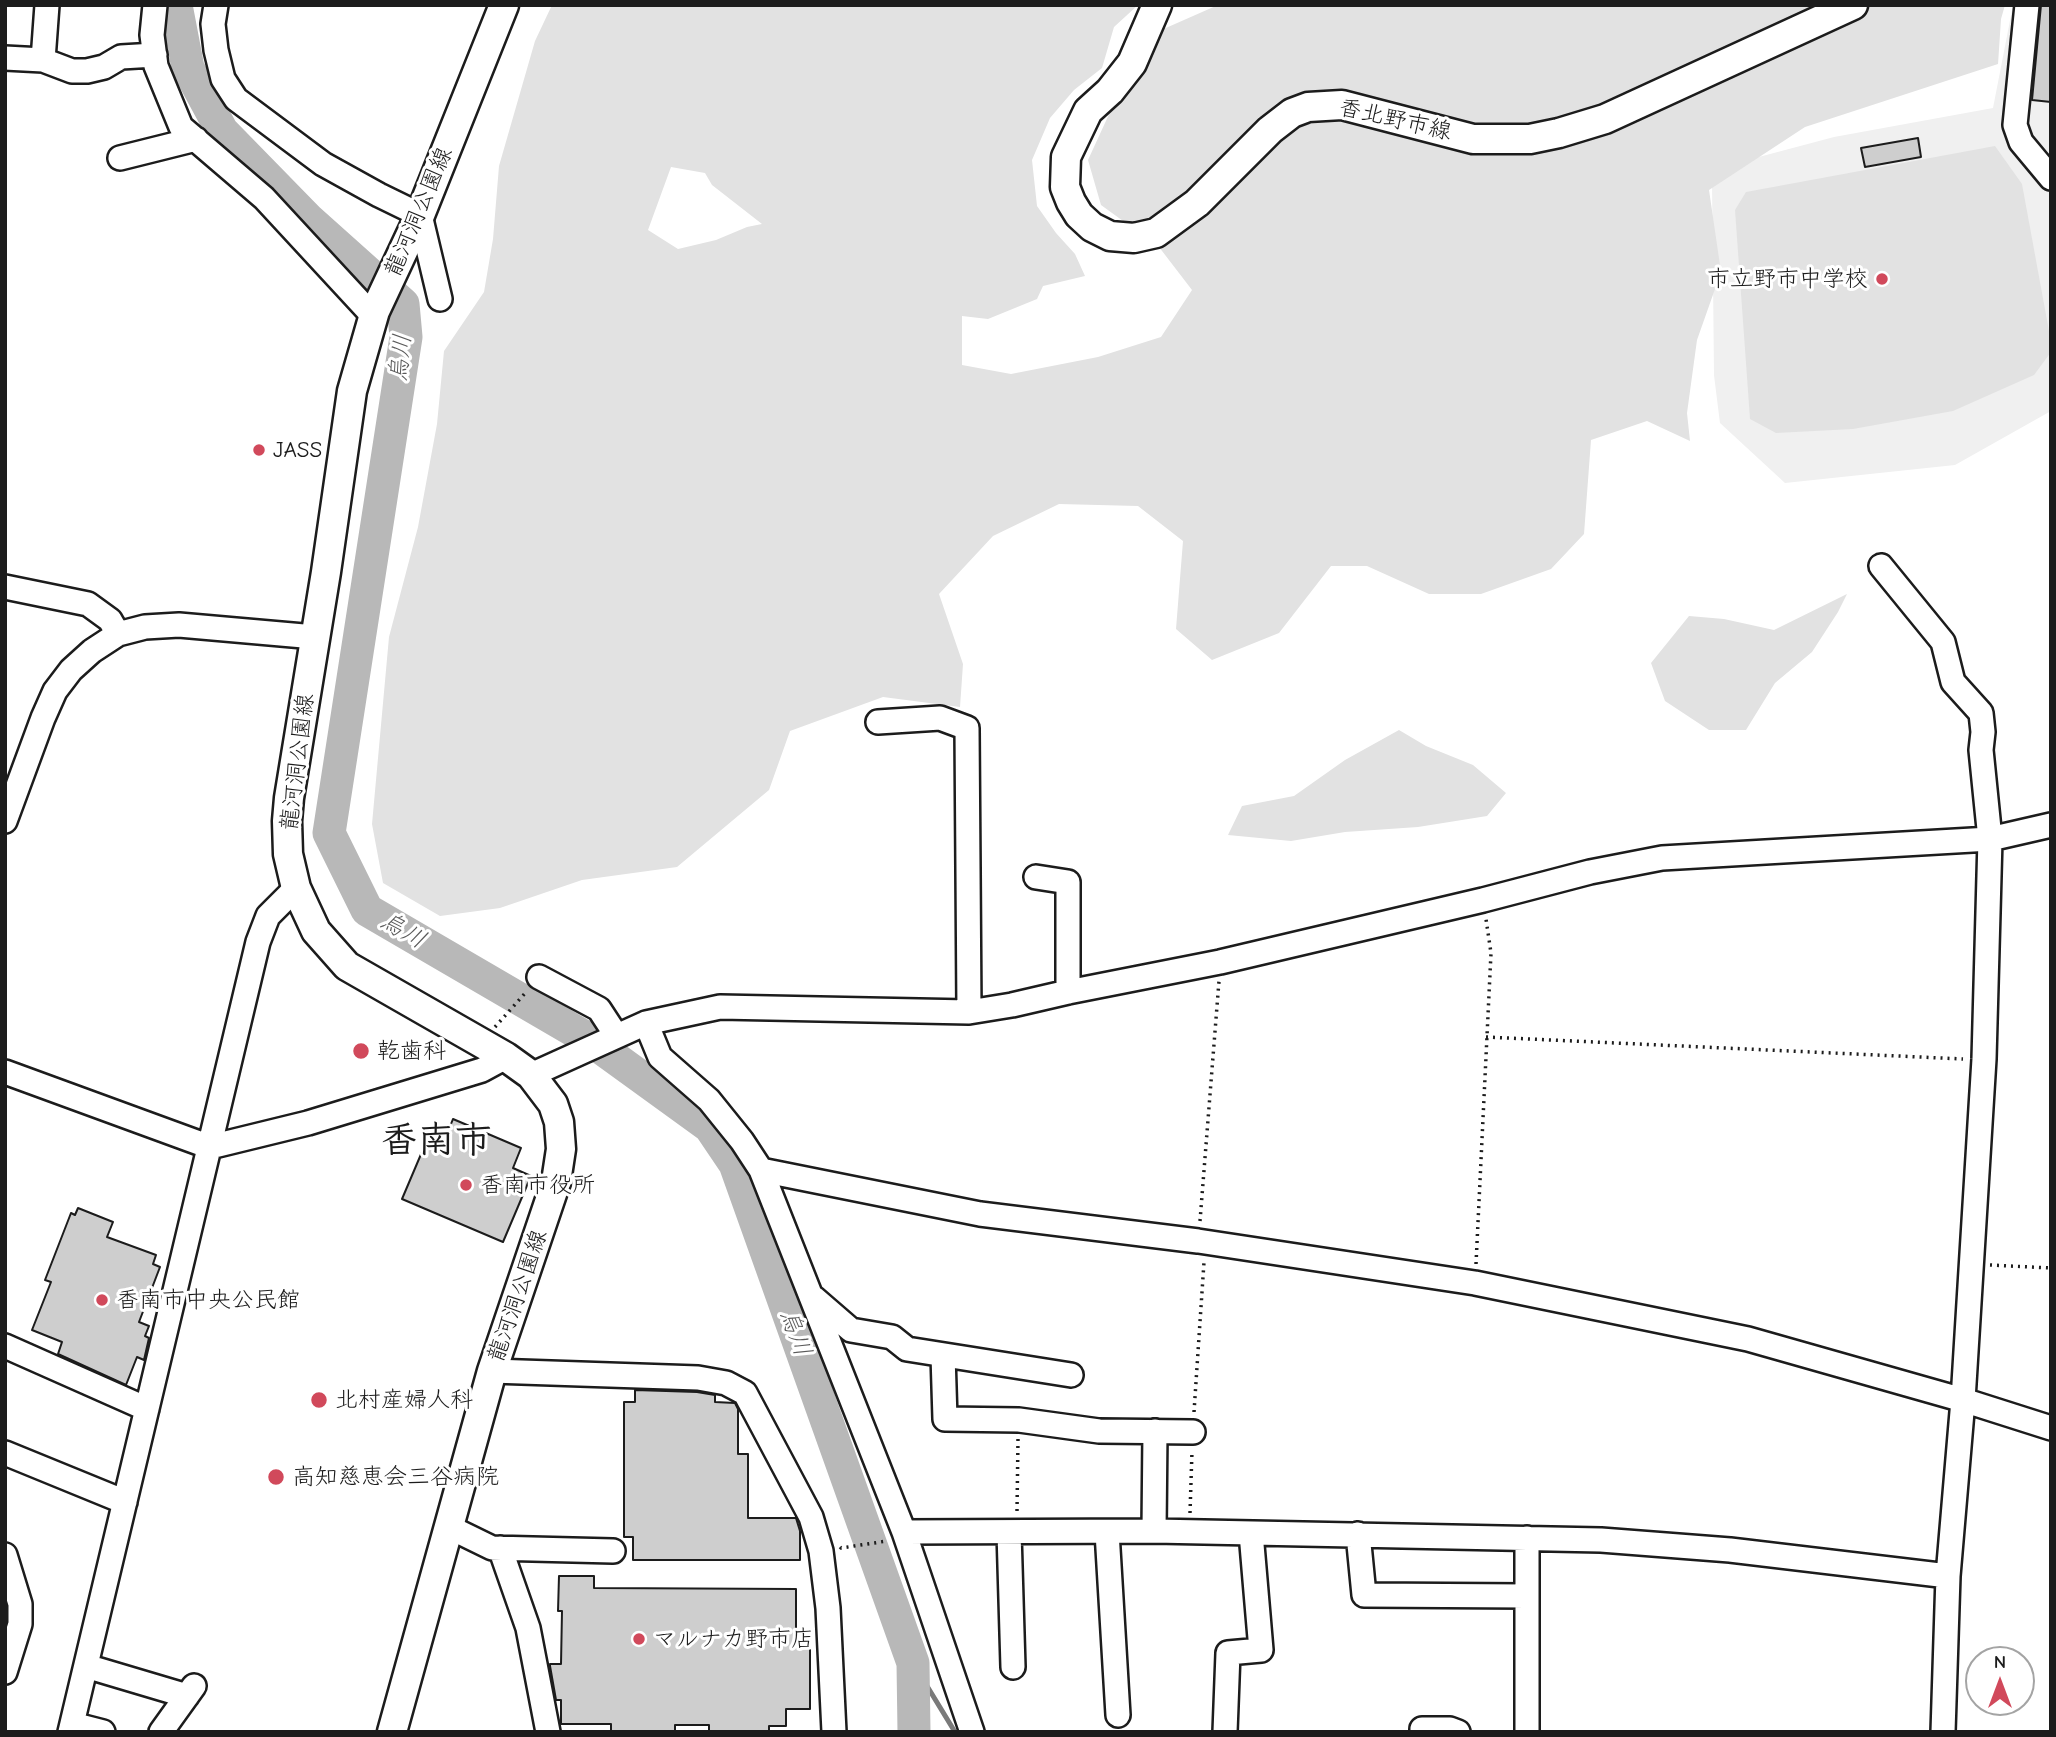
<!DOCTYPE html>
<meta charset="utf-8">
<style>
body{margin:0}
#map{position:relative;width:2056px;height:1737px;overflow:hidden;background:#fff;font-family:"Comic Neue",sans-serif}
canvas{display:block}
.frame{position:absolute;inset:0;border:7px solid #1c1c1c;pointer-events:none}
.north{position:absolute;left:1965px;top:1646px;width:70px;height:70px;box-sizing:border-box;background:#fff;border:2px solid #a4a4a4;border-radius:50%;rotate:0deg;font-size:19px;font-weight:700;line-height:28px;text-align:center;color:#1c1c1c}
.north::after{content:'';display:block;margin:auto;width:24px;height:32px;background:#d1495b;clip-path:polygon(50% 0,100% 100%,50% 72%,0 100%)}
</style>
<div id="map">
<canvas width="2056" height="1737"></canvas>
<div class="frame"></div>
<div class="north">N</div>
</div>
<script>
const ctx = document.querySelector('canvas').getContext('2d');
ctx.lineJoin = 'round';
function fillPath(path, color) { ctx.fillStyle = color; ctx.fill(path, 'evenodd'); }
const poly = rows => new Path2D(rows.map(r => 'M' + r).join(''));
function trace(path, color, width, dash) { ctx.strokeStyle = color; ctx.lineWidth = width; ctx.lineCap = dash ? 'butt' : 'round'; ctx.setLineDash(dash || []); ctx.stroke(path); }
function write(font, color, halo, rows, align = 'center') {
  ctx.font = font + ' "Comic Neue","Klee One",sans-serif'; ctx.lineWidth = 6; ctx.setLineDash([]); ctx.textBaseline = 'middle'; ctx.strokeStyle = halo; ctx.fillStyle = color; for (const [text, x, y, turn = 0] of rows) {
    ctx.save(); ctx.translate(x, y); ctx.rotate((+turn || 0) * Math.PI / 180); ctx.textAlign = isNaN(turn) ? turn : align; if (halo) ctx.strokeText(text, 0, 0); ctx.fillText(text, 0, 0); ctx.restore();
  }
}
fillPath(poly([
 [2013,5,2051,5,2051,411,1955,465,1785,483,1720,423,1714,375,1712,183,1725,166,1834,137,1993,108]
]), '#f0f0f0');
fillPath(poly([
 [552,5,1138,5,1114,27,1102,68,1074,90,1050,118,1032,160,1037,206,1056,233,1075,254,1085,276,1043,286,1037,299,988,319,962,316,962,365,1011,374,1098,357,1161,337,1192,290,1159,247,1101,205,1088,160,1116,99,1159,31,1218,5,2005,5,2001,19,1998,64,1805,127,1709,190,1721,272,1697,340,1687,413,1690,441,1647,421,1591,440,1584,534,1551,569,1481,594,1429,594,1367,566,1331,566,1279,633,1212,660,1176,629,1183,541,1138,506,1059,504,993,536,939,594,963,664,960,707,883,697,790,731,769,790,677,867,582,880,500,908,440,916,383,883,372,824,389,637,418,527,437,424,444,351,484,292,493,239,499,166,535,41],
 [671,167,705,173,712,185,762,224,747,227,716,240,678,249,648,230],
 [1995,146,2022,184,2051,342,2051,352,2034,375,1953,411,1853,429,1776,433,1750,419,1735,210,1746,192],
 [1847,594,1838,612,1812,652,1775,683,1746,730,1709,730,1665,701,1651,663,1689,616,1724,619,1774,630],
 [1399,730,1426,746,1473,765,1506,793,1487,816,1418,827,1345,832,1291,841,1228,835,1242,806,1294,796,1345,760]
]), '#e2e2e2');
trace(poly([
 [913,1663,955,1732]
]), '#7a7a7a', 5);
trace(poly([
 [176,5,188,68,222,131,308,219,403,304,406,337,329,833,367,910,590,1040,710,1127,735,1164,913,1663,914,1732]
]), '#b8b8b8', 33);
const building = poly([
 [2041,5,2051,5,2051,102,2032,100,2041,5],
 [1918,138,1921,157,1865,167,1861,148,1918,138],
 [453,1119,521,1148,513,1168,531,1176,503,1242,402,1199,430,1133,445,1139,453,1119],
 [78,1208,113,1222,107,1237,156,1255,153,1264,160,1267,139,1322,149,1326,145,1336,149,1338,144,1360,137,1357,126,1385,58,1354,62,1342,32,1330,51,1282,45,1280,71,1213,75,1215,78,1208],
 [635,1390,697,1392,715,1395,715,1402,735,1403,738,1409,738,1454,748,1454,748,1518,796,1518,800,1531,800,1560,633,1560,633,1537,624,1537,624,1402,635,1402,635,1390],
 [559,1576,594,1576,594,1588,796,1589,796,1635,810,1635,810,1709,786,1709,786,1726,769,1726,769,1732,709,1732,709,1725,675,1725,675,1732,611,1732,611,1724,561,1724,561,1700,556,1700,550,1666,550,1664,561,1664,562,1611,558,1611,559,1576]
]);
fillPath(building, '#cecece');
trace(building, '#1c1c1c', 2);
const minor = poly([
 [155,5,152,35,156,66,181,127,264,198,374,317],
 [216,5,213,24,216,50,223,79,236,99,323,164,379,195,420,215,440,299],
 [2027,5,2015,125,2021,142,2051,178],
 [5,58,43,60,72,71,87,71,104,67,121,57,155,55],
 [43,60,47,5],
 [120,158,196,139],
 [1881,566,1943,642,1953,682,1981,713,1983,732,1981,750,1990,839,1984,1059,1963,1400,1948,1576,1943,1732],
 [5,587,88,604,110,620,118,634],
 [878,722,940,718,967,728,969,1012],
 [5,821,43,718,55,691,71,670,92,651,118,634,145,627,179,625,315,637],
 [1036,877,1068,882,1068,992],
 [539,977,599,1009,616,1035],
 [646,1023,660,1057,709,1100,742,1141,761,1170,904,1532,972,1732],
 [5,1072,210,1147,308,1123,482,1070,506,1057],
 [531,1075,646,1023,720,1007,969,1012,1012,1005,1068,992,1220,962,1483,900,1590,872,1662,858,1990,839,2051,825],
 [761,1170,980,1214,1198,1241,1475,1283,1748,1339,1963,1400,2051,1428],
 [814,1298,851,1330,892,1337,907,1349,1071,1375],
 [5,1346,147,1409],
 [943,1355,945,1419,1019,1420,1099,1431,1193,1432],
 [492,1371,698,1378,726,1383,745,1393,811,1517,821,1551,828,1608,834,1732],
 [5,1453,125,1502],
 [449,1527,492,1548,613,1551],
 [1154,1531,1155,1431],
 [904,1532,1154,1531,1601,1540,1730,1550,1948,1576],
 [1009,1532,1013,1667],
 [1107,1532,1118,1715],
 [1358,1534,1364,1595,1527,1596],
 [1527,1538,1527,1732],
 [500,1548,528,1628,548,1732],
 [5,1555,20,1604,20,1624,5,1672],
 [86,1666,187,1696],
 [72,1724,103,1732],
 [70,1732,258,942,268,916,296,888],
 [161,1732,194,1686],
 [1225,1732,1228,1653,1261,1650,1251,1533],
 [1422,1732,1422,1729,1450,1729,1458,1732]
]);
const major = poly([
 [1157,5,1132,63,1110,91,1088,111,1066,157,1065,187,1071,202,1079,215,1092,227,1110,236,1134,238,1156,233,1197,203,1270,130,1292,113,1308,107,1342,105,1473,139,1530,139,1559,133,1605,119,1853,5],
 [392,1732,492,1371,556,1182,561,1149,559,1122,553,1104,531,1075,506,1057,347,966,316,931,296,888,288,854,287,821,289,798,326,572,352,391,375,311,420,215,504,5]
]);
trace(minor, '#1c1c1c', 28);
trace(major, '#1c1c1c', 33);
trace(poly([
 [495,1027,527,991],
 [1486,1037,1963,1059],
 [1200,1221,1219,981],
 [1476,1264,1491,953,1486,919],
 [1990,1265,2051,1268],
 [1194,1412,1204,1262],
 [1017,1511,1018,1439],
 [1190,1513,1192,1451],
 [840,1547,841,1548,887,1541]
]), '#1c1c1c', 3.5, [2, 5]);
trace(minor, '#fff', 23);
trace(major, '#fff', 28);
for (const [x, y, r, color] of [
 [1882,279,7,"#d1495b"],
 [259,450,7,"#d1495b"],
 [361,1051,9,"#d1495b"],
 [466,1185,7,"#d1495b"],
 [102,1300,7,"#d1495b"],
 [319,1400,9,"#d1495b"],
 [276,1477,9,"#d1495b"],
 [639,1639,7,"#d1495b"]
]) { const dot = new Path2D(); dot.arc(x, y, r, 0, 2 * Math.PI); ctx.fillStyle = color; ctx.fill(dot); trace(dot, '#fff', 2.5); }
write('23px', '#1c1c1c', '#fff', [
 ["香北野市線",1395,120,13],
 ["龍河洞公園線",419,212,-67],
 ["龍河洞公園線",298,762,-83],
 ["龍河洞公園線",518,1296,-71]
]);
write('23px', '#1c1c1c', '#fff', [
 ["市立野市中学校",1868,279,"right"],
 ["JASS",273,450],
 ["乾歯科",377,1051],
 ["香南市役所",480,1185],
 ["香南市中央公民館",116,1300],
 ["北村産婦人科",335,1400],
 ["高知慈恵会三谷病院",292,1477],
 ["マルナカ野市店",653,1639]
], 'left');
write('italic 24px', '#5a5a5a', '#fff', [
 ["烏川",401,358,-84],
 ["烏川",403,931,30],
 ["烏川",795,1333,70]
]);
write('bold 37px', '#1c1c1c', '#fff', [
 ["香南市",436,1142]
]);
</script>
